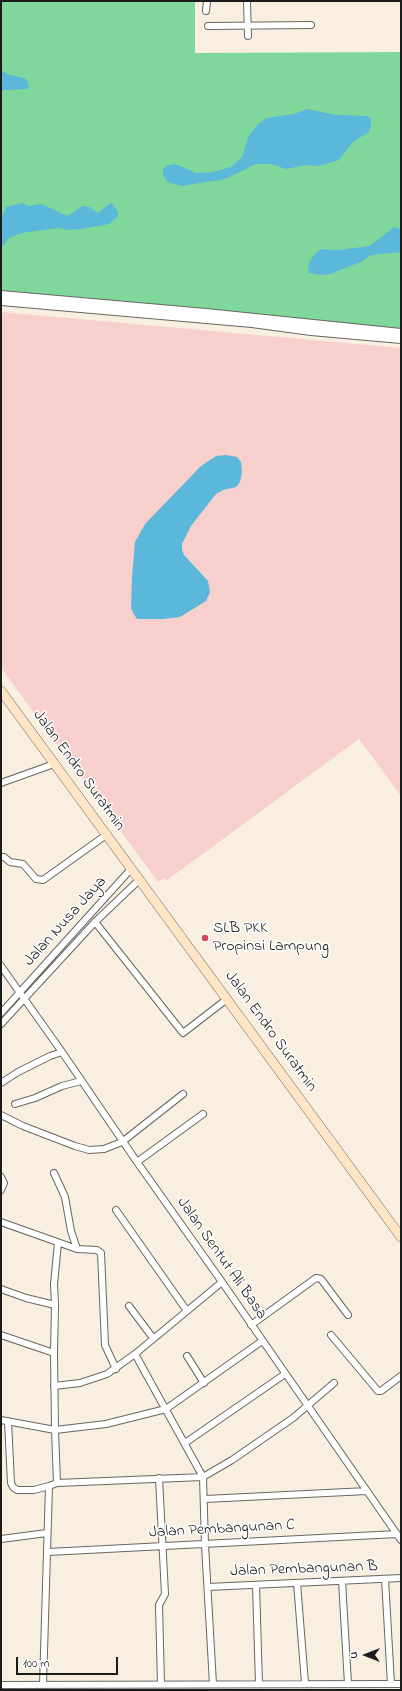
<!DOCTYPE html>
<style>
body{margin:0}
#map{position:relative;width:402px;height:1691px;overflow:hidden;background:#f8efe0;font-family:"Indie Flower",sans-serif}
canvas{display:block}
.frame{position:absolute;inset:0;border:2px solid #1c1c1c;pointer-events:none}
.north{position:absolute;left:346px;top:1635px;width:40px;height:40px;-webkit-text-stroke:3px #fff;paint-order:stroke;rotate:270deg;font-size:11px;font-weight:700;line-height:16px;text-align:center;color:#1c1c1c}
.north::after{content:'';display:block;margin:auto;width:14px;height:18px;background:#1c1c1c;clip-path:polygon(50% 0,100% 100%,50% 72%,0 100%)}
.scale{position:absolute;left:16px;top:1657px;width:102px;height:18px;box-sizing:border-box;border:2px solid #1c1c1c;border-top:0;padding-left:5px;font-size:12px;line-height:14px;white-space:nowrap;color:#1c1c1c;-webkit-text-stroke:3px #fff;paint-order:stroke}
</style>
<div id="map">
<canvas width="402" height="1691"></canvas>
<div class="frame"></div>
<div class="north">U</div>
<div class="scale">100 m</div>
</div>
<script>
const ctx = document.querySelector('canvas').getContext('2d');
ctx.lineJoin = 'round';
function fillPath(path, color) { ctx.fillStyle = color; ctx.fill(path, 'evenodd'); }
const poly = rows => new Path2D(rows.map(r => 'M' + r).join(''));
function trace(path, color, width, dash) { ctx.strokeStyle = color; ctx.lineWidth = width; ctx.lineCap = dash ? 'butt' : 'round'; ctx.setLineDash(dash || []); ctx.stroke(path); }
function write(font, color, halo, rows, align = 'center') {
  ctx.font = font + ' "Indie Flower",sans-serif'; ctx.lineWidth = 3; ctx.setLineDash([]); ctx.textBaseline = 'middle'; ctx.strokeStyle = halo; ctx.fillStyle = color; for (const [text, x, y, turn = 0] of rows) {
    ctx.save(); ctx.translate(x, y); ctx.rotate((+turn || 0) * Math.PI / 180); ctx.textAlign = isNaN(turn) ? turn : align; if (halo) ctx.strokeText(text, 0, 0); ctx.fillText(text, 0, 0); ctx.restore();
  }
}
fillPath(poly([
 [1,312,401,348,401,796,359,739,166,881,164,878,158,882,1,668]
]), '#f7d0cd');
fillPath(poly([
 [1,1,195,1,195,53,401,52,401,331,1,299]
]), '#80d79c');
fillPath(poly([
 [1,70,7,74,24,78,27,80,29,86,27,89,4,90,1,93],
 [307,109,336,115,368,116,371,119,371,126,369,132,354,141,339,160,319,166,307,165,286,169,271,164,256,164,225,179,182,186,168,182,163,175,163,169,166,166,175,164,196,173,213,172,231,167,242,157,248,137,259,123,267,118,294,114],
 [22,203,28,206,42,204,67,216,83,206,89,207,98,213,109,204,112,203,118,212,118,216,109,224,81,229,68,230,59,228,21,233,9,238,1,249,1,219,6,207],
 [394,227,401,229,401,252,371,255,361,262,330,274,321,275,308,273,309,263,313,256,321,249,339,250,370,246],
 [226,455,237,457,241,462,242,472,240,482,236,487,223,490,216,494,191,526,182,544,182,550,184,555,208,581,210,592,206,601,180,617,164,619,137,619,133,613,131,608,132,576,135,542,145,524,201,466,216,456]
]), '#5cb8da');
const minor = poly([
 [247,1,248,36],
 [206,11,207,1],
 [208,26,311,25],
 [1,783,54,764],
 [1,857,4,857,10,862,23,864,36,879,43,880,106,835],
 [95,922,183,1033,227,999],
 [1,966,62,1052,137,1162,222,1282,401,1540],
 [1,1013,131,869],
 [1,1024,95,922,139,880],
 [1,1083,18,1072,50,1056,62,1052],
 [15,1104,35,1098,62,1086,81,1081],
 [1,1115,23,1126,75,1146,89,1150,104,1149,122,1142,183,1094],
 [137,1162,203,1114],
 [54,1173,65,1197,71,1231,77,1249],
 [1,1177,4,1183,1,1190],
 [116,1210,187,1311],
 [1,1222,77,1249,97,1250,101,1253,105,1345,116,1369],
 [1,1289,26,1298,55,1305],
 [129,1306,153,1338],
 [251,1325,316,1278,321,1279,348,1315],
 [1,1335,54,1353],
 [331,1335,378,1391,381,1391,401,1376],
 [135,1354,203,1477,205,1545,213,1684],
 [187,1356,204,1383],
 [54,1386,80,1383,107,1374,135,1354,222,1282],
 [1,1420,55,1430,106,1424,166,1409,262,1341],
 [8,1421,11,1483,13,1487,17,1490,34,1490,49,1486],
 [185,1443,285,1374],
 [159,1478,165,1594,159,1605,161,1684],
 [57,1483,203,1477,232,1460,293,1418,334,1383],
 [205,1499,367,1491],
 [1,1539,47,1533],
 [48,1552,397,1534],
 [385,1579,391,1684],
 [342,1581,348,1684],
 [297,1583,305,1683],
 [256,1585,259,1684],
 [208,1587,401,1578],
 [1,1685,401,1684],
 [43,1685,49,1486,57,1483,55,1430,54,1353,55,1305,54,1284,58,1243]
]);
const tertiary = poly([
 [1,295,206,313,401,333],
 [1,301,252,323,311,331,401,339]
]);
const secondary = poly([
 [1,691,401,1237]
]);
trace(minor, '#696661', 8);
trace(tertiary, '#696661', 10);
trace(secondary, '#696661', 10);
trace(minor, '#fff', 6);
trace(tertiary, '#fff', 8);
trace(secondary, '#fde5c5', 9);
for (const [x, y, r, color] of [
 [205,938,4,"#d1495b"]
]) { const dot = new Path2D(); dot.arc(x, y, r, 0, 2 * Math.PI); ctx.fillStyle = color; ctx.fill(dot); trace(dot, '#fff', 1.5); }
write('16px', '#1c1c1c', '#fff', [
 ["Jalan Endro Suratmin",78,771,54],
 ["Jalan Nusa Jaya",66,922,-48],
 ["Jalan Endro Suratmin",270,1032,54],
 ["Jalan Sentut Ali Basa",221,1259,55],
 ["Jalan Pembangunan C",222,1530,-3],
 ["Jalan Pembangunan B",304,1570,-2]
]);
write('16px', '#1c1c1c', '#fff', [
 ["SLB PKK",213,929],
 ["Propinsi Lampung",213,947]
], 'left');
</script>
